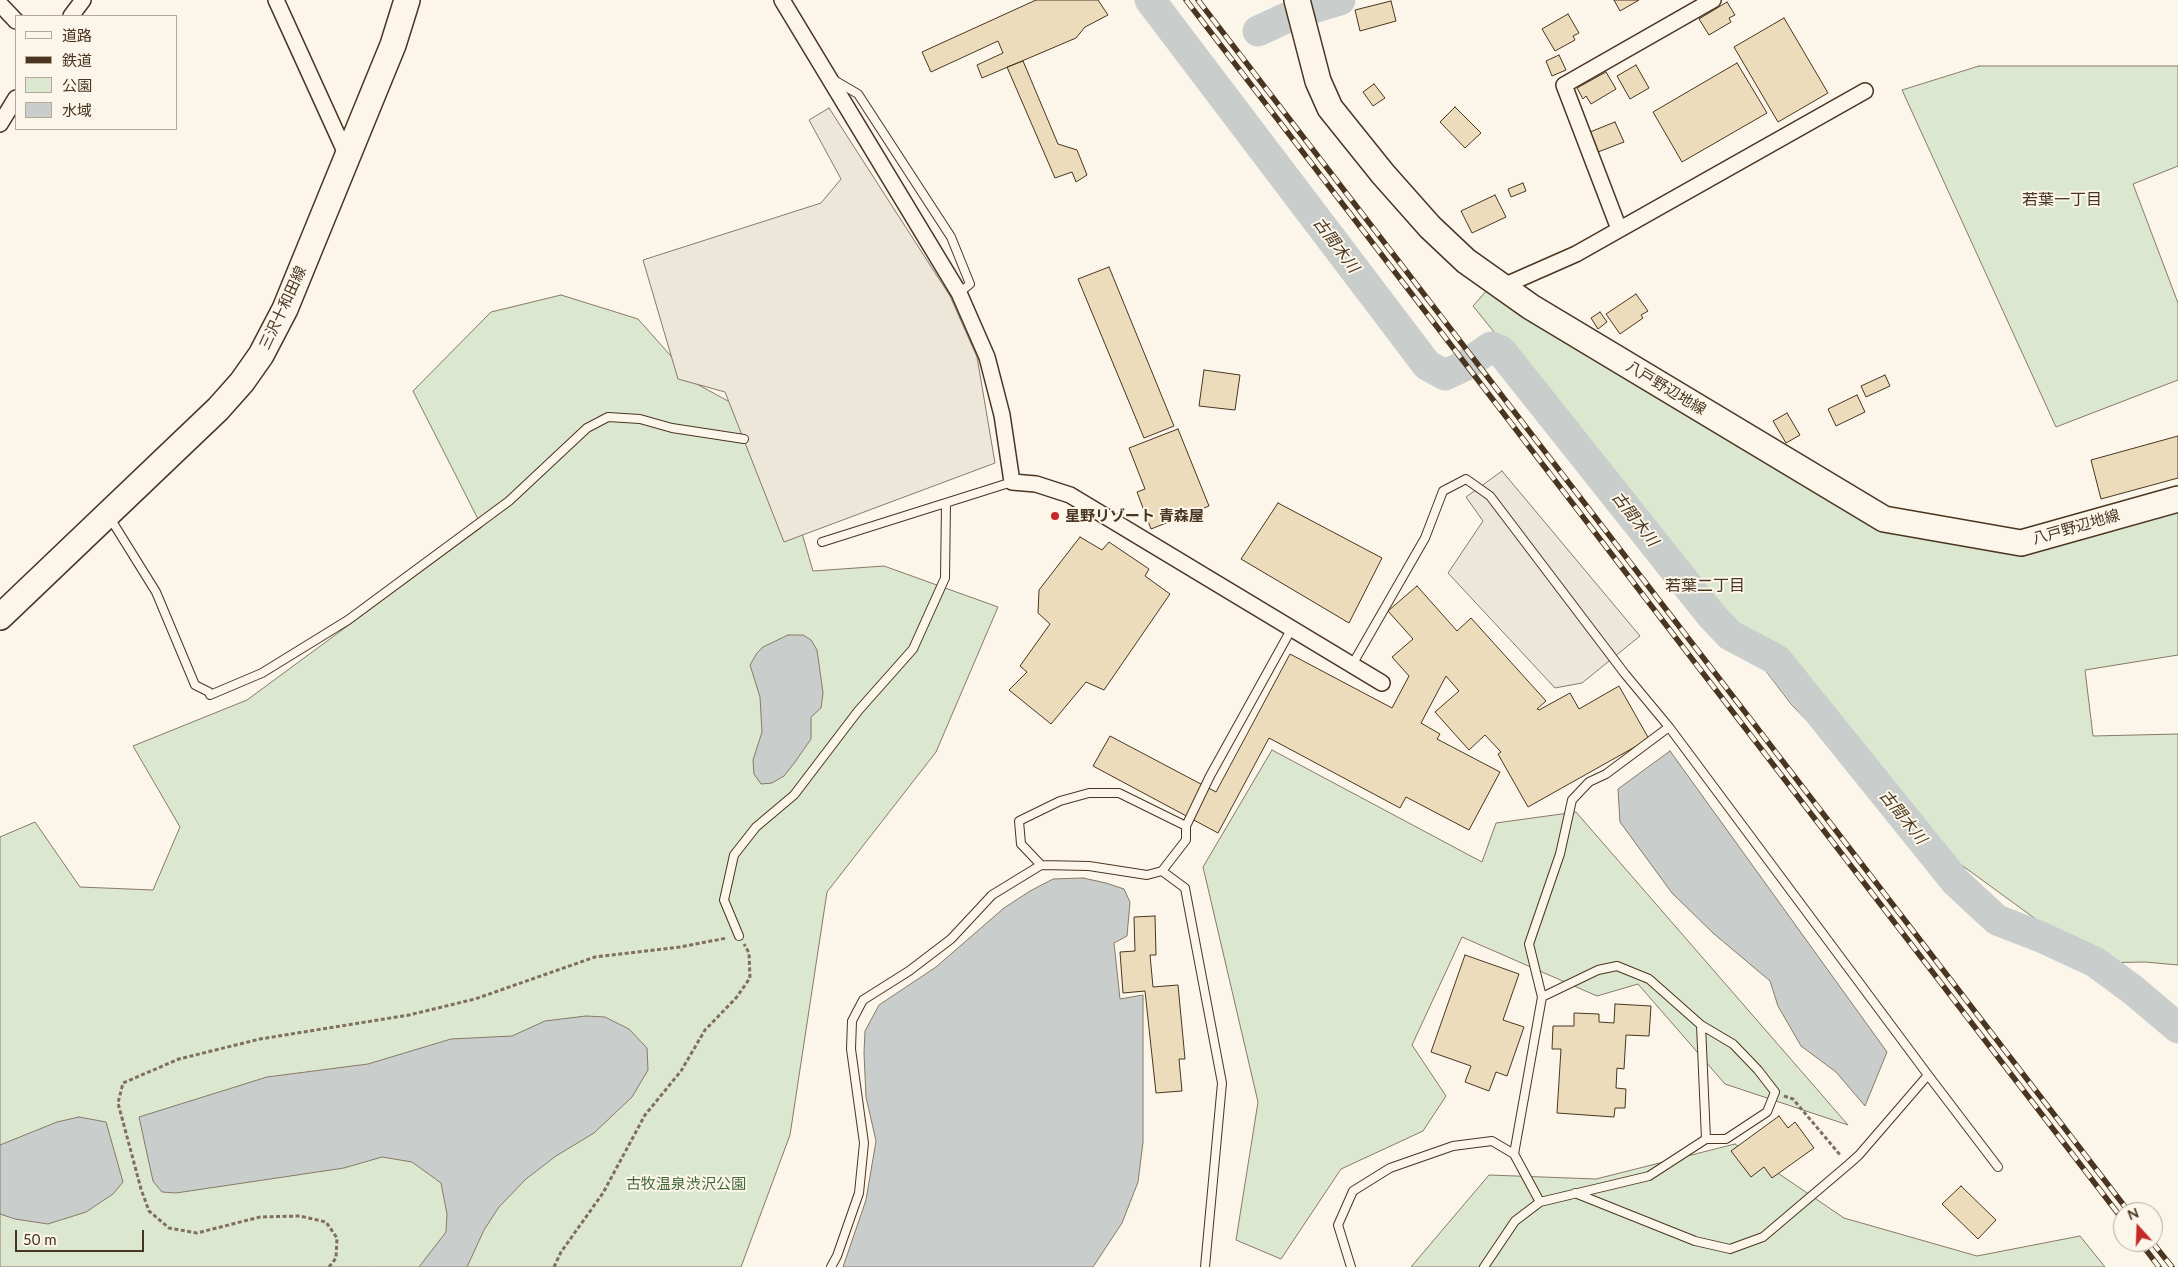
<!DOCTYPE html>
<meta charset="utf-8">
<style>
body{margin:0}
#map{position:relative;width:2178px;height:1267px;overflow:hidden;background:#fbf6e9;font-family:Lato,"Noto Sans JP",sans-serif}
canvas{display:block}
.legend{position:absolute;left:15px;top:15px;width:162px;height:115px;box-sizing:border-box;background:#fbf6e9;border:1px solid #b4a999;margin:0;padding:6px 9px;list-style:none;font-size:15px;color:#4a3520}
.legend li{display:flex;align-items:center;gap:10px;height:25px}
.legend b{width:25px;border:1px solid #b4a999}
.north{position:absolute;left:2113px;top:1202px;width:50px;height:50px;box-sizing:border-box;background:#fbf6e9;border:1px solid #b4a999;border-radius:50%;rotate:340deg;font-size:14px;font-weight:700;line-height:20px;text-align:center;color:#4a3520}
.north::after{content:'';display:block;margin:auto;width:18px;height:22px;background:#c62828;clip-path:polygon(50% 0,100% 100%,50% 72%,0 100%)}
.scale{position:absolute;left:15px;top:1230px;width:129px;height:22px;box-sizing:border-box;border:2px solid #4a3520;border-top:0;padding-left:6px;font-size:15px;line-height:18px;white-space:nowrap;color:#4a3520;-webkit-text-stroke:4px #fbf6e9;paint-order:stroke}
</style>
<div id="map">
<canvas width="2178" height="1267"></canvas>
<ul class="legend">
<li><b style="height:6px;background:#fbf6e9"></b>道路</li>
<li><b style="height:6px;background:#4a3520"></b>鉄道</li>
<li><b style="height:14px;background:#dce7d0"></b>公園</li>
<li><b style="height:14px;background:#c9cecd"></b>水域</li>
</ul>
<div class="north">N</div>
<div class="scale">50 m</div>
</div>
<script>
const ctx = document.querySelector('canvas').getContext('2d');
ctx.lineJoin = 'round';
function fillPath(path, color) { ctx.fillStyle = color; ctx.fill(path, 'evenodd'); }
const poly = rows => new Path2D(rows.map(r => 'M' + r).join(''));
function trace(path, color, width, dash) { ctx.strokeStyle = color; ctx.lineWidth = width; ctx.lineCap = dash ? 'butt' : 'round'; ctx.setLineDash(dash || []); ctx.stroke(path); }
function write(font, color, halo, rows, align = 'center') {
  ctx.font = font + ' Lato,"Noto Sans JP",sans-serif'; ctx.lineWidth = 4; ctx.setLineDash([]); ctx.textBaseline = 'middle'; ctx.strokeStyle = halo; ctx.fillStyle = color; for (const [text, x, y, turn = 0] of rows) {
    ctx.save(); ctx.translate(x, y); ctx.rotate((+turn || 0) * Math.PI / 180); ctx.textAlign = isNaN(turn) ? turn : align; if (halo) ctx.strokeText(text, 0, 0); ctx.fillText(text, 0, 0); ctx.restore();
  }
}
const green = poly([
 [1979,66,2178,66,2178,166,2133,184,2178,303,2178,380,2056,427,1902,90,1979,66],
 [1488,289,1877,527,2022,552,2178,509,2178,655,2085,670,2093,736,2178,734,2178,965,2145,962,2096,963,1908,826,1791,704,1730,624,1473,306,1488,289],
 [561,295,638,319,695,383,770,424,813,571,884,566,998,607,936,752,827,892,790,1135,741,1267,0,1267,0,837,35,822,80,887,153,890,180,827,133,746,247,700,482,527,413,391,491,312,561,295],
 [1272,750,1482,862,1496,823,1576,812,1848,1125,1725,1084,1638,984,1597,996,1462,937,1412,1045,1446,1096,1423,1131,1341,1169,1281,1259,1236,1240,1258,1102,1203,867,1272,750],
 [1735,1144,1844,1218,1977,1256,2080,1236,2105,1267,1411,1267,1489,1175,1596,1179,1735,1144]
]);
fillPath(green, '#dce7d0');
trace(green, '#887966', 1);
const parking = poly([
 [829,108,950,296,977,357,995,463,784,542,725,392,678,379,643,260,821,203,841,179,809,120,829,108],
 [1502,471,1640,636,1582,683,1555,688,1448,573,1483,521,1466,497,1502,471]
]);
fillPath(parking, '#ede7d9');
trace(parking, '#887966', 1);
const water = poly([
 [788,635,803,635,811,640,817,650,823,693,821,708,811,717,811,739,795,762,784,776,772,783,761,784,754,774,753,760,762,732,760,697,750,665,757,653,763,647,788,635],
 [1670,751,1887,1052,1865,1106,1836,1072,1801,1046,1778,1006,1770,981,1713,933,1672,893,1620,822,1618,789,1670,751],
 [1083,878,1106,883,1124,889,1130,902,1127,936,1114,943,1120,999,1143,995,1143,1142,1138,1182,1122,1223,1093,1267,843,1267,866,1200,876,1141,866,1097,864,1053,865,1031,879,1005,936,967,1004,908,1030,891,1053,879,1083,878],
 [586,1016,605,1017,629,1029,647,1048,648,1070,632,1097,594,1133,556,1156,526,1179,499,1207,484,1230,467,1267,419,1267,446,1232,447,1214,441,1183,412,1162,382,1157,344,1168,176,1193,162,1192,153,1181,139,1117,267,1077,368,1064,451,1039,512,1036,545,1021,586,1016],
 [79,1117,106,1122,123,1182,113,1194,86,1212,48,1224,15,1219,0,1214,0,1145,57,1122,79,1117]
]);
fillPath(water, '#c9cecd');
trace(water, '#887966', 1);
trace(poly([
 [1150,0,1427,365,1445,375,1464,366,1491,347,1501,351,1711,615,1730,635,1777,660,1956,882,1997,920,2041,937,2095,962,2133,990,2178,1028],
 [1310,9,1340,0],
 [1258,31,1297,13]
]), '#c9cecd', 31);
const building = poly([
 [1036,0,1098,0,1108,15,1085,27,1076,38,982,78,977,65,1003,53,998,41,931,72,922,52,1036,0],
 [1614,0,1639,0,1620,11,1614,0],
 [1391,1,1396,21,1360,31,1355,10,1391,1],
 [1727,2,1735,15,1729,18,1731,22,1709,35,1699,19,1727,2],
 [1568,14,1579,33,1573,36,1575,40,1555,51,1542,29,1568,14],
 [1784,18,1828,93,1778,122,1734,47,1784,18],
 [1559,55,1566,70,1552,76,1546,61,1559,55],
 [1023,61,1058,144,1077,150,1087,175,1076,182,1072,172,1055,178,1007,67,1023,61],
 [1737,63,1767,113,1682,162,1653,112,1737,63],
 [1636,65,1649,88,1630,99,1617,76,1636,65],
 [1606,72,1616,89,1591,104,1586,96,1583,99,1577,88,1606,72],
 [1374,84,1385,98,1373,106,1363,92,1374,84],
 [1455,107,1481,133,1465,148,1440,122,1455,107],
 [1615,122,1624,142,1598,152,1590,132,1615,122],
 [1523,183,1526,191,1511,197,1508,189,1523,183],
 [1495,195,1506,217,1472,233,1461,211,1495,195],
 [1109,267,1174,426,1144,438,1078,279,1109,267],
 [1636,294,1648,311,1641,315,1643,318,1620,334,1606,314,1636,294],
 [1600,312,1607,322,1598,329,1591,318,1600,312],
 [1204,370,1240,375,1235,410,1199,406,1204,370],
 [1885,375,1890,386,1866,397,1861,386,1885,375],
 [1857,395,1865,412,1836,426,1828,409,1857,395],
 [1787,413,1800,435,1786,443,1773,421,1787,413],
 [1178,429,1209,506,1151,529,1137,492,1145,489,1129,448,1178,429],
 [2178,436,2178,478,2101,499,2091,460,2178,436],
 [1278,503,1382,558,1349,623,1241,559,1278,503],
 [1080,537,1102,550,1109,542,1149,569,1145,576,1170,594,1104,690,1086,682,1051,724,1009,690,1027,672,1020,666,1050,624,1038,613,1039,590,1080,537],
 [1417,586,1457,631,1471,618,1546,701,1537,709,1539,710,1570,693,1579,709,1619,686,1649,739,1528,807,1498,754,1501,752,1485,735,1469,750,1435,712,1459,691,1446,676,1421,723,1440,734,1437,739,1500,772,1469,830,1406,797,1400,808,1269,738,1218,833,1093,766,1110,736,1216,792,1290,654,1392,708,1409,676,1392,657,1413,639,1388,611,1417,586],
 [1155,916,1156,955,1150,955,1153,987,1178,985,1185,1059,1179,1059,1182,1091,1156,1093,1145,991,1123,993,1120,952,1135,951,1134,917,1155,916],
 [1465,955,1519,974,1503,1020,1524,1027,1507,1076,1496,1072,1489,1091,1465,1082,1471,1066,1431,1052,1465,955],
 [1615,1004,1651,1006,1649,1036,1626,1035,1624,1069,1617,1068,1616,1088,1626,1089,1625,1108,1615,1108,1614,1117,1557,1113,1561,1049,1552,1049,1553,1026,1574,1026,1574,1013,1599,1014,1599,1022,1614,1023,1615,1004],
 [1779,1116,1788,1128,1795,1122,1814,1148,1772,1178,1764,1167,1751,1177,1731,1151,1779,1116],
 [1961,1186,1996,1220,1978,1239,1942,1204,1961,1186]
]);
fillPath(building, '#ecdcbc');
trace(building, '#4a3520', 1);
const lane = poly([
 [834,80,858,94,951,237,970,284,959,293],
 [110,518,156,592,195,685,209,692,210,695,262,673,348,620,509,501,587,428,608,417,640,419,672,428,744,439],
 [822,542,1012,482],
 [1352,665,1425,538,1443,491,1466,479,1490,496,1625,674,1669,727,1928,1075,1998,1167],
 [1041,865,1021,844,1019,821,1060,801,1089,793,1119,793,1186,826],
 [1162,871,1186,840,1186,826,1210,776,1292,628],
 [739,936,724,900,734,855,756,827,794,795,858,711,913,649,945,578,946,503],
 [1542,997,1529,944,1560,854,1572,800,1589,782,1606,774,1669,727],
 [1701,1025,1733,1044,1758,1070,1775,1092,1767,1112,1726,1139,1706,1139],
 [1575,1193,1695,1241,1730,1249,1763,1237,1849,1164,1859,1155,1928,1075],
 [831,1267,837,1256,859,1193,864,1143,851,1049,852,1021,863,1000,909,971,951,939,992,895,1041,865,1089,866,1147,875,1162,871,1185,888,1222,1083,1205,1267],
 [1351,1267,1338,1225,1353,1191,1390,1168,1453,1146,1492,1141,1514,1154,1540,1202],
 [1484,1267,1515,1221,1540,1202,1649,1176,1706,1139,1701,1025,1649,979,1617,966,1598,970,1542,997,1514,1154]
]);
const street = poly([
 [276,0,347,156],
 [782,0,959,293,987,357,1002,415,1012,482,1036,484,1070,495,1382,683],
 [0,4,16,21],
 [71,16,83,0],
 [0,124,16,98],
 [1619,229,1564,85,1713,0],
 [1501,287,1576,254,1865,91]
]);
const primary = poly([
 [1297,0,1318,81,1330,108,1383,174,1430,227,1466,261,1531,307,1884,519,2021,543,2178,499],
 [0,617,218,409,242,382,261,355,285,309,393,45,407,0]
]);
trace(lane, '#4a3520', 10);
trace(street, '#4a3520', 18);
trace(primary, '#4a3520', 28);
trace(poly([
 [1784,1096,1793,1099,1841,1156],
 [329,1267,336,1258,337,1238,326,1222,300,1216,260,1217,197,1233,169,1228,149,1211,141,1189,118,1103,123,1083,179,1059,260,1039,409,1015,475,999,595,957,680,947,727,938],
 [554,1267,561,1252,603,1193,645,1115,681,1071,705,1030,736,998,750,978,749,953,744,944]
]), '#7f6f5c', 3, [4, 2.5]);
trace(lane, '#fbf6e9', 8);
trace(street, '#fbf6e9', 15);
trace(primary, '#fbf6e9', 25);
const rail = poly([
 [1186,0,2123,1220],
 [1198,0,2129,1212],
 [2140,1242,2159,1267],
 [2152,1242,2172,1267]
]);
trace(rail, '#4a3520', 5.5);
trace(rail, '#fbf6e9', 4, [11]);
for (const [x, y, r, color] of [
 [1055,516,5,"#c62828"]
]) { const dot = new Path2D(); dot.arc(x, y, r, 0, 2 * Math.PI); ctx.fillStyle = color; ctx.fill(dot); trace(dot, '#fbf6e9', 2); }
write('15px', '#4a3520', '#fbf6e9', [
 ["三沢十和田線",283,308,-65],
 ["八戸野辺地線",1666,388,31],
 ["八戸野辺地線",2076,527,-16]
]);
write('bold 15px', '#4a3520', '#fbf6e9', [
 ["星野リゾート 青森屋",1065,516]
], 'left');
write('15px', '#436837', '#fbf6e9', [
 ["古牧温泉渋沢公園",686,1184]
]);
write('16px', '#4a3520', '#fbf6e9', [
 ["若葉一丁目",2062,200],
 ["若葉二丁目",1705,586]
]);
write('italic 16px', '#4a3520', '#fbf6e9', [
 ["古間木川",1336,245,53],
 ["古間木川",1635,519,52],
 ["古間木川",1903,817,51]
]);
</script>
